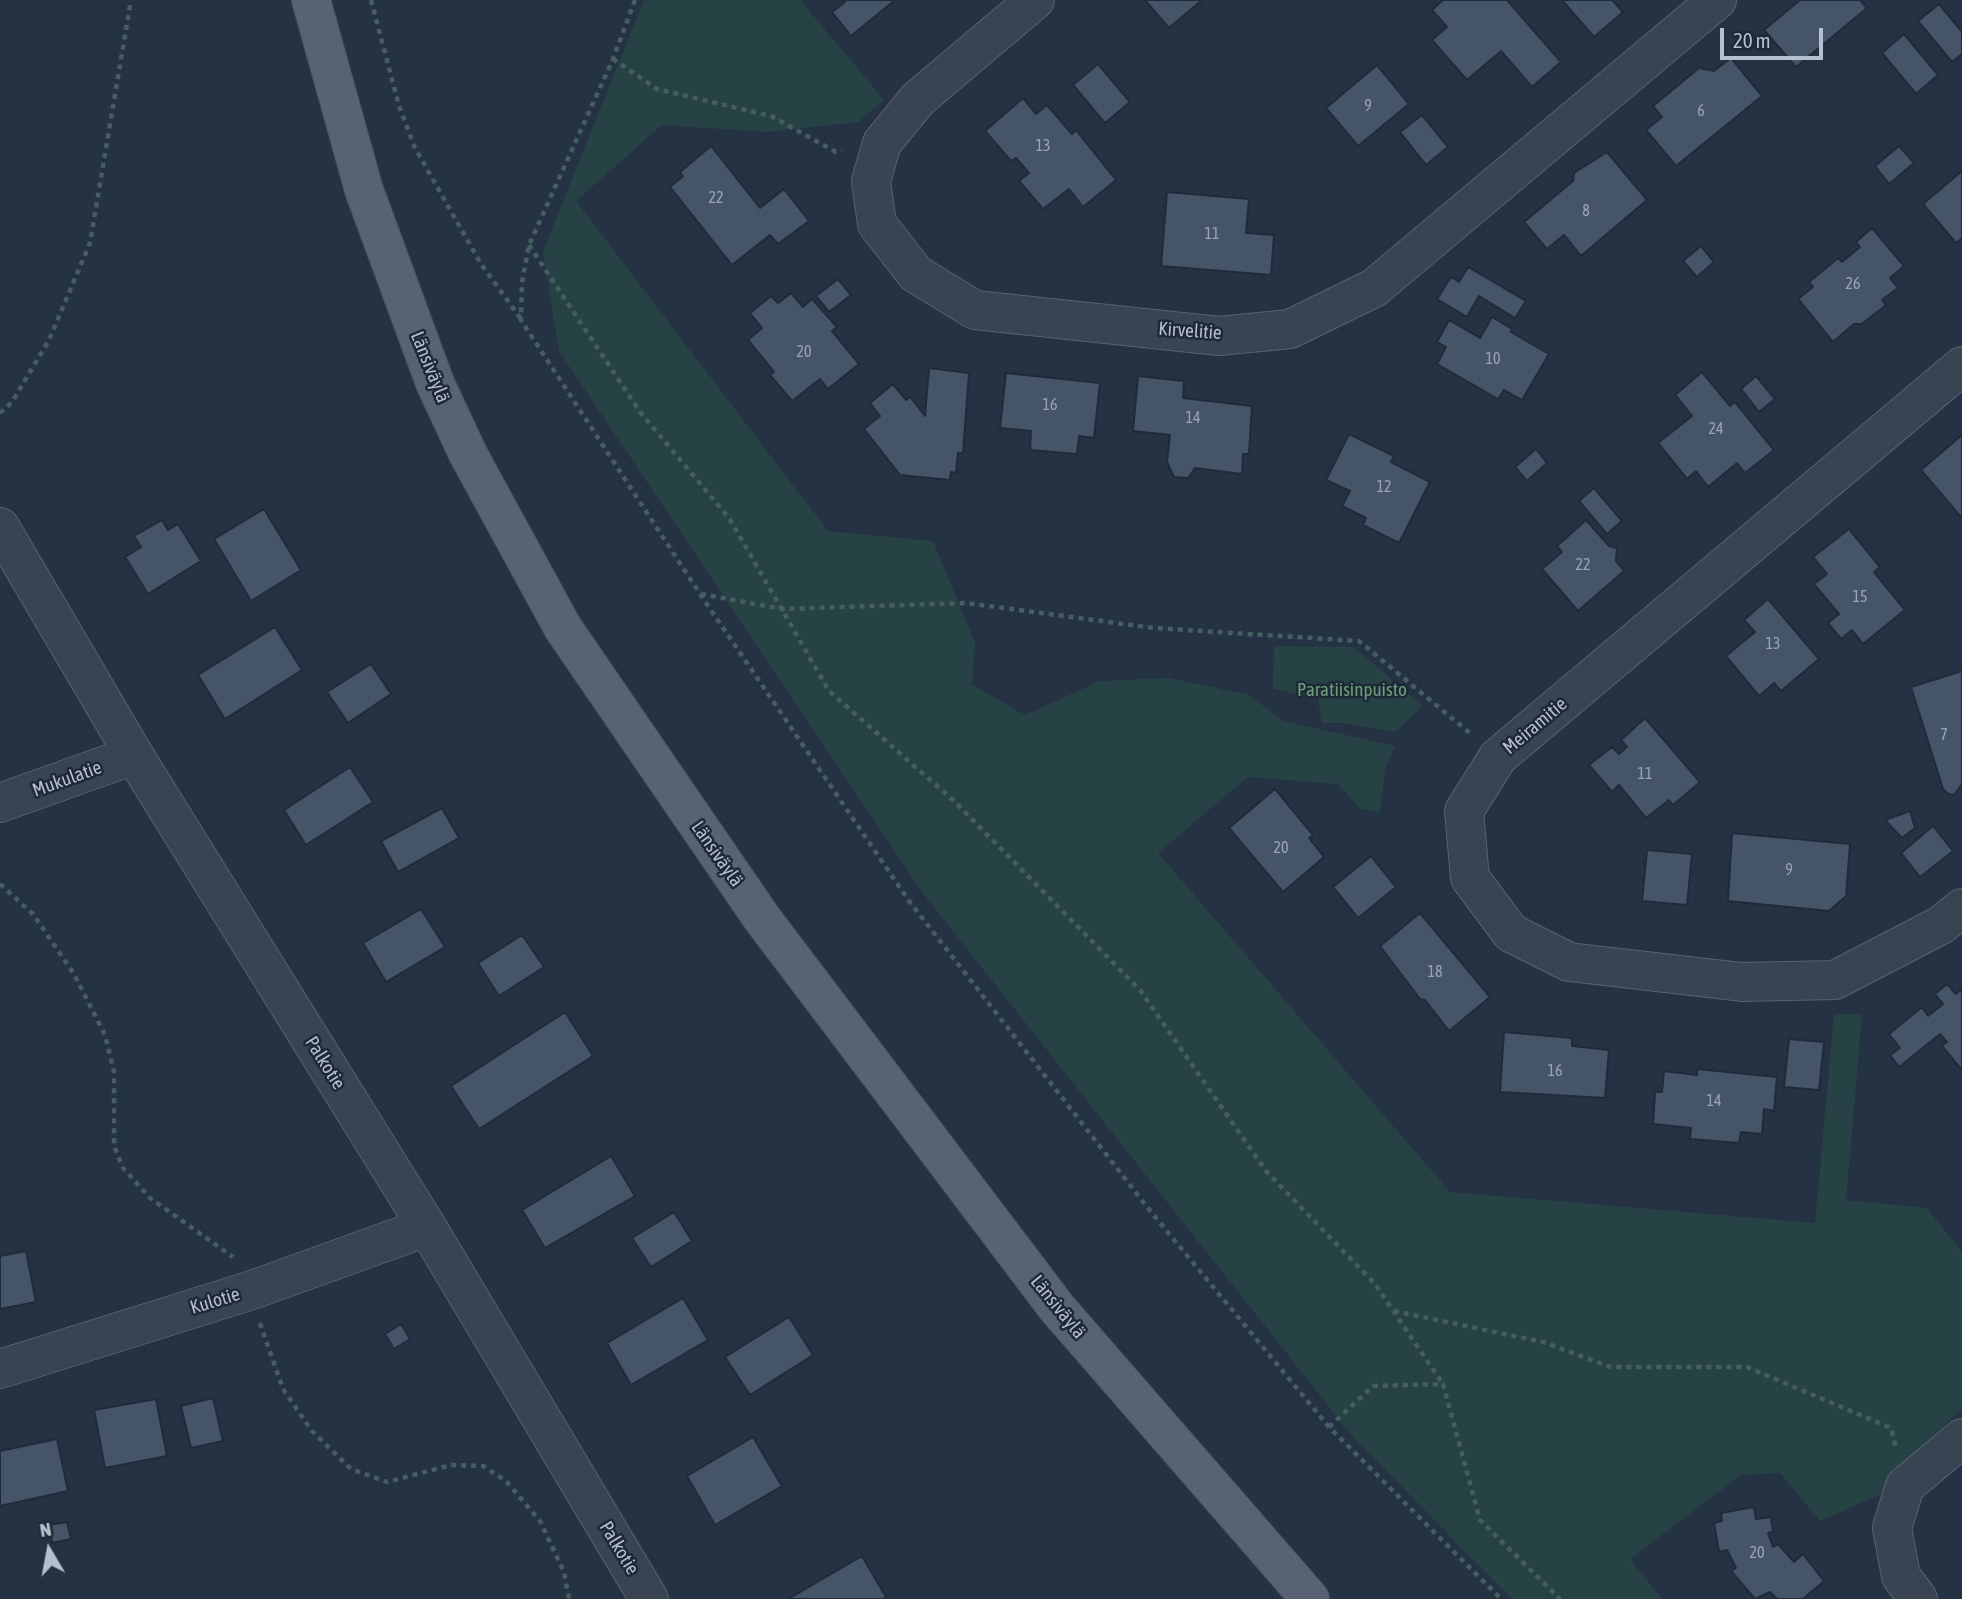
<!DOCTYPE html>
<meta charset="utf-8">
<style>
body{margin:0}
#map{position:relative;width:1962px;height:1599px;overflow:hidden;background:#253244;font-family:"Asap Condensed",sans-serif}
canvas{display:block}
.north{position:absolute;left:14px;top:1515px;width:70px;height:70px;-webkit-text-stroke:5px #1e2938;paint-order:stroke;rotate:350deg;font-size:19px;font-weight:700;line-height:28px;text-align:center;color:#b6bfcd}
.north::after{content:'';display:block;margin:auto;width:24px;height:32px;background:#b6bfcd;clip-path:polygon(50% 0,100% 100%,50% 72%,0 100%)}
.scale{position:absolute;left:1720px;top:28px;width:103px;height:32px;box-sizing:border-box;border:4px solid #b6bfcd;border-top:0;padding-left:9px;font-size:21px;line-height:24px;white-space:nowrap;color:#b6bfcd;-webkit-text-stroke:5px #1e2938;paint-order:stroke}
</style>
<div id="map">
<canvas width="1962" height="1599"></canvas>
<div class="north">N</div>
<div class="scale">20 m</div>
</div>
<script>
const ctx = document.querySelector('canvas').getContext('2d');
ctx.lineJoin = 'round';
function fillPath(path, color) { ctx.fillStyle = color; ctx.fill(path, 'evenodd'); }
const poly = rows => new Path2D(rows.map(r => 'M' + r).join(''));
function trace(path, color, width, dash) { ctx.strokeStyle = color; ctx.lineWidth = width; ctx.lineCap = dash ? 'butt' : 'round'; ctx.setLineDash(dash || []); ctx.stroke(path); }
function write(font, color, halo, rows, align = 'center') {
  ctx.font = font + ' "Asap Condensed",sans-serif'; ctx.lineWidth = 5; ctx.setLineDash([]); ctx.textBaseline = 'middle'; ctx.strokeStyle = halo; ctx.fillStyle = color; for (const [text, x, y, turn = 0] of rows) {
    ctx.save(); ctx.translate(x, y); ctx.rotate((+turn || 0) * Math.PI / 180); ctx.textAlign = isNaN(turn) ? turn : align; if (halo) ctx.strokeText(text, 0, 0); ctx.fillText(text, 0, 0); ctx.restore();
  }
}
fillPath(poly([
 [644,0,800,0,884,100,858,122,767,132,662,125,576,201,828,531,933,541,975,643,972,685,1025,715,1100,681,1168,678,1247,694,1284,721,1395,746,1385,769,1380,813,1361,809,1338,784,1248,777,1158,853,1450,1192,1815,1223,1834,1014,1862,1014,1846,1200,1927,1208,1962,1252,1962,1409,1914,1454,1885,1492,1820,1521,1780,1473,1741,1475,1630,1559,1662,1599,1512,1599,1352,1436,922,892,559,351,543,251],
 [1274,646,1353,647,1423,706,1395,732,1345,723,1322,723,1318,698,1273,689]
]), '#274244');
const building = poly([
 [843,0,895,0,851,36,832,12,845,2,843,0],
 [1145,0,1202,0,1169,28,1145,0],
 [1443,0,1507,0,1561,62,1532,87,1501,51,1467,80,1432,40,1447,27,1432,10,1443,0],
 [1562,0,1612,0,1623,12,1594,37,1562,0],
 [1800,0,1860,0,1867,8,1796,67,1764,30,1800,0],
 [1939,4,1962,32,1962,54,1952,62,1918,21,1939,4],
 [1904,34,1938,75,1916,94,1882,53,1904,34],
 [1731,58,1762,96,1676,166,1646,130,1662,117,1653,106,1699,68,1714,71,1731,58],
 [1098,64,1130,102,1105,123,1073,85,1098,64],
 [1377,65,1409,104,1358,146,1326,108,1377,65],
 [1023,98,1036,114,1047,105,1072,134,1076,130,1116,180,1083,207,1069,189,1043,209,1019,181,1029,173,1016,158,1011,161,985,131,1023,98],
 [1422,115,1448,147,1426,165,1400,132,1422,115],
 [711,146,760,208,784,189,809,221,778,244,770,235,732,265,670,187,683,176,680,172,711,146],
 [1899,146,1914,163,1889,184,1875,166,1899,146],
 [1607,152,1647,200,1581,256,1564,235,1547,249,1524,222,1573,181,1574,173,1607,152],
 [1962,171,1962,238,1956,243,1923,204,1962,171],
 [1167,192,1249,199,1246,233,1274,235,1271,275,1161,266,1167,192],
 [1872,228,1904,266,1890,278,1898,288,1882,300,1886,305,1862,324,1854,324,1833,342,1798,299,1813,287,1809,282,1838,258,1842,262,1860,247,1856,242,1872,228],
 [1701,246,1714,262,1697,277,1683,261,1701,246],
 [1468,267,1526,301,1515,318,1479,296,1467,317,1437,299,1451,277,1459,282,1468,267],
 [838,279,851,295,829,312,816,296,838,279],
 [791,293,803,307,812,299,837,327,832,331,859,364,828,389,820,379,792,401,770,375,774,372,748,340,762,328,750,313,771,296,778,303,791,293],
 [1492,317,1512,329,1511,332,1549,354,1522,400,1504,390,1498,399,1437,364,1446,347,1437,342,1449,320,1480,338,1492,317],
 [929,368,969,373,963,453,958,453,956,473,951,472,950,480,900,475,864,429,880,416,870,403,893,384,906,400,910,397,925,416,929,368],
 [1702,372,1730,406,1735,402,1774,450,1745,473,1737,463,1708,487,1696,471,1687,479,1658,443,1692,416,1675,395,1702,372],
 [1006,373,1100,383,1094,438,1079,436,1077,454,1030,450,1031,431,1000,428,1006,373],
 [1138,376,1184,381,1183,398,1252,406,1249,454,1243,454,1242,474,1195,468,1188,478,1174,477,1167,462,1170,435,1133,431,1138,376],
 [1756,376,1775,399,1759,412,1741,389,1756,376],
 [1349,434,1394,456,1391,462,1430,482,1399,543,1363,525,1366,518,1342,506,1350,491,1326,480,1349,434],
 [1962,435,1962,516,1961,517,1921,470,1962,435],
 [1536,449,1547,463,1527,481,1515,467,1536,449],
 [1594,488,1622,521,1607,534,1579,501,1594,488],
 [264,509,301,570,251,601,214,539,264,509],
 [162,520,168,530,178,524,201,561,148,594,125,557,141,547,134,536,162,520],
 [1586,520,1609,546,1617,548,1616,561,1624,571,1578,611,1542,569,1562,552,1557,546,1586,520],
 [1849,529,1880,567,1874,572,1905,610,1863,644,1852,630,1841,639,1828,623,1839,614,1814,584,1827,574,1813,557,1849,529],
 [1768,599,1819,659,1781,691,1774,683,1759,696,1726,656,1755,632,1744,620,1768,599],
 [275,627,302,670,225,719,198,675,275,627],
 [371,664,391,694,348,723,327,692,371,664],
 [1962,671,1962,784,1954,795,1948,794,1943,789,1911,687,1962,671],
 [1645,718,1700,782,1673,805,1669,800,1646,818,1619,785,1612,792,1589,765,1612,747,1619,754,1627,747,1621,740,1645,718],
 [350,767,373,802,306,845,284,810,350,767],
 [1275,789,1313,835,1309,838,1324,857,1283,892,1229,828,1275,789],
 [442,808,459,838,398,872,381,841,442,808],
 [1910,811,1915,828,1902,838,1885,820,1910,811],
 [1933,826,1953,851,1920,877,1901,853,1933,826],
 [1732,833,1850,844,1846,896,1829,911,1728,901,1732,833],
 [1647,850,1692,854,1687,905,1642,901,1647,850],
 [1371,856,1396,887,1358,918,1333,887,1371,856],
 [421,909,445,947,386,982,363,943,421,909],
 [1420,913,1490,997,1449,1031,1425,1000,1420,999,1380,946,1420,913],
 [522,935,544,967,499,996,478,963,522,935],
 [1947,984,1956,994,1962,989,1962,1070,1942,1046,1947,1042,1940,1034,1899,1067,1890,1055,1900,1048,1889,1034,1922,1007,1928,1016,1943,1004,1935,994,1947,984],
 [565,1012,593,1056,479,1129,451,1086,565,1012],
 [1504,1032,1572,1038,1572,1046,1609,1050,1605,1098,1500,1092,1504,1032],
 [1789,1039,1824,1042,1819,1090,1784,1087,1789,1039],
 [1697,1069,1777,1077,1774,1111,1764,1109,1762,1134,1741,1132,1739,1143,1690,1139,1691,1128,1653,1124,1655,1092,1662,1092,1664,1071,1697,1075,1697,1069],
 [611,1156,635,1196,545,1248,522,1210,611,1156],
 [674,1212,692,1241,651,1267,632,1238,674,1212],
 [26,1251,36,1302,0,1309,0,1256,26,1251],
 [683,1298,708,1340,631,1385,607,1343,683,1298],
 [789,1317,813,1355,750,1395,725,1357,789,1317],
 [401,1324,410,1339,394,1349,385,1334,401,1324],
 [213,1398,223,1441,191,1448,181,1406,213,1398],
 [156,1399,167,1456,105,1468,94,1410,156,1399],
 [753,1437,782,1486,715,1525,687,1476,753,1437],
 [57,1439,68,1491,0,1506,0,1451,57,1439],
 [1754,1507,1756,1519,1771,1517,1773,1532,1768,1533,1773,1547,1778,1544,1794,1562,1803,1554,1824,1581,1803,1599,1777,1599,1770,1592,1755,1599,1731,1571,1736,1568,1727,1550,1719,1552,1714,1523,1722,1521,1721,1513,1754,1507],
 [67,1522,71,1539,52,1543,49,1525,67,1522],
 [862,1556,886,1597,883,1599,788,1599,862,1556]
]);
fillPath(building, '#465468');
trace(building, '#202b3a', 2);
const minor = poly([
 [1035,0,918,99,882,143,871,181,877,224,916,274,975,310,1219,336,1290,329,1374,288,1717,0],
 [1962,366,1498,757,1464,811,1470,878,1511,933,1569,962,1742,982,1835,980,1941,925,1962,908],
 [0,527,134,755,427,1227,649,1599],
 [0,803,134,755],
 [0,1369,249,1291,427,1227],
 [1918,1599,1901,1576,1892,1528,1905,1486,1962,1438]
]);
const major = poly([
 [311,0,364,190,435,383,468,454,563,628,761,917,1057,1308,1310,1599]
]);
trace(minor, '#576270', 40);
trace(major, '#434d5c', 40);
trace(poly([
 [371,0,399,106,415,148,481,264,521,319],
 [635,0,613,59,529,245,522,282,521,320,700,594,909,901,1151,1212,1329,1427,1501,1599],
 [613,59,657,89,771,116,836,152,842,151],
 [529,245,640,412,729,518,829,691,953,800,1140,990,1266,1171,1375,1284,1443,1384],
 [0,413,12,402,49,340,90,243,131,0],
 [701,594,782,609,966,603,1154,628,1359,641,1471,734],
 [0,884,33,914,74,974,105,1035,114,1072,114,1146,123,1168,150,1198,233,1257],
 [1394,1311,1543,1342,1610,1367,1747,1367,1891,1428,1896,1448],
 [260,1323,283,1389,312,1431,351,1469,387,1482,451,1465,483,1466,506,1481,540,1521,564,1572,569,1599],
 [1329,1427,1373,1386,1443,1384,1480,1520,1560,1599]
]), '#455e61', 4.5, [5, 5]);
trace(minor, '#394453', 38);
trace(major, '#576373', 38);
write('16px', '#9aa4b4', null, [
 ["9",1368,106],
 ["6",1701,111],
 ["13",1043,146],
 ["22",716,198],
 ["8",1586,211],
 ["11",1212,234],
 ["26",1853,284],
 ["20",804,352],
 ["10",1493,359],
 ["16",1050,405],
 ["14",1193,418],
 ["24",1716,429],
 ["12",1384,487],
 ["22",1583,565],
 ["15",1860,597],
 ["13",1773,644],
 ["7",1944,735],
 ["11",1645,774],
 ["20",1281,848],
 ["9",1789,870],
 ["18",1435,972],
 ["16",1555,1071],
 ["14",1714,1101],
 ["20",1757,1553]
]);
write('19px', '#b6bfcd', '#1e2938', [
 ["Kirvelitie",1190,331,4],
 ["Länsiväylä",430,367,68],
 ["Meiramitie",1535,726,-40],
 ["Mukulatie",67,779,-20],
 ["Länsiväylä",717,854,55],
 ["Palkotie",325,1063,58],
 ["Kulotie",215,1301,-17],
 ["Länsiväylä",1058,1307,51],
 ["Palkotie",619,1548,59]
]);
write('19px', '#6c9f77', '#1e2938', [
 ["Paratiisinpuisto",1352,690]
]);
</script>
